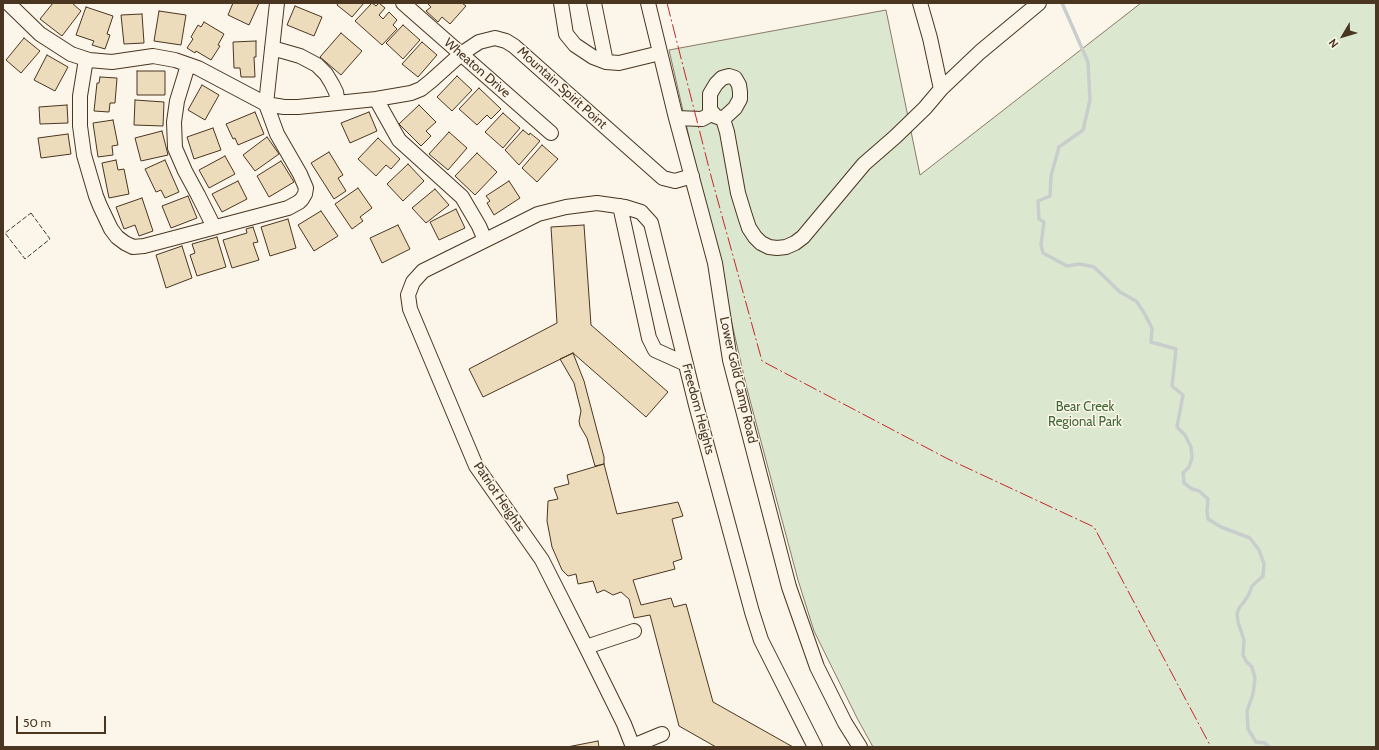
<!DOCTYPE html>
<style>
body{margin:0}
#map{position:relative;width:1379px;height:750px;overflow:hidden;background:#fbf6e9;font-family:Cabin,sans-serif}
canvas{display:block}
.frame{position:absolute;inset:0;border:4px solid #4a3520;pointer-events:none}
.north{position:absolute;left:1323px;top:16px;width:40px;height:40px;-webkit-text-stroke:3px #fbf6e9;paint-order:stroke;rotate:232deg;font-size:11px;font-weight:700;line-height:16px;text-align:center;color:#4a3520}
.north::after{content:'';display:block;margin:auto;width:14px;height:18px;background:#4a3520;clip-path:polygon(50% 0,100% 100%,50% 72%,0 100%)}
.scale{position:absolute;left:16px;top:716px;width:90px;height:18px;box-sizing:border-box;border:2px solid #4a3520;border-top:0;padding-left:5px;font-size:12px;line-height:14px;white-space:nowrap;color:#4a3520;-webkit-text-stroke:3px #fbf6e9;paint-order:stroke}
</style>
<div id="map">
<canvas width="1379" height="750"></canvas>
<div class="frame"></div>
<div class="north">N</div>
<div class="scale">50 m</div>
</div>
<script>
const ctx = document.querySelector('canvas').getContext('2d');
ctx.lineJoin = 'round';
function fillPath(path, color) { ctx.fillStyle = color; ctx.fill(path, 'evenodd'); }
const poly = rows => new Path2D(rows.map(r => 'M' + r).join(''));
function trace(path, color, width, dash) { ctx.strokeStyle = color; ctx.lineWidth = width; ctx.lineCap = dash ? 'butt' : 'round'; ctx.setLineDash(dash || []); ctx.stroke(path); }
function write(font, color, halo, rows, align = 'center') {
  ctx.font = font + ' Cabin,sans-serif'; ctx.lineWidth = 3; ctx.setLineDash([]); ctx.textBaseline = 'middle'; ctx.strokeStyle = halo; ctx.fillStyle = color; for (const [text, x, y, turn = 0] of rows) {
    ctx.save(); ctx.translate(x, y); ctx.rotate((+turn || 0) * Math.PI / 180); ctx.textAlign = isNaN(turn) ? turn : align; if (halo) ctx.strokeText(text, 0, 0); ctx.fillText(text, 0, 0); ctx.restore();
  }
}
const green = poly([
 [1141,3,1376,3,1376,747,873,747,857,718,814,631,798,580,747,389,669,50,886,10,920,175,1141,3]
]);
fillPath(green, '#dce7d0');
trace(green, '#887966', 1);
trace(poly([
 [1062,3,1088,62,1090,100,1083,130,1059,147,1051,176,1050,196,1038,201,1039,219,1044,222,1041,245,1043,253,1067,266,1080,264,1094,267,1120,292,1136,301,1143,311,1152,328,1151,342,1176,349,1172,386,1183,395,1177,427,1185,435,1191,447,1192,458,1189,467,1183,473,1184,483,1192,489,1199,491,1208,499,1207,511,1208,519,1221,527,1250,538,1259,550,1264,564,1263,576,1252,586,1249,594,1244,602,1239,608,1237,614,1238,622,1244,640,1243,655,1246,661,1252,667,1255,678,1253,694,1247,711,1248,729,1256,742,1265,743,1269,747]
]), '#c9cecd', 3.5);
const building = poly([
 [53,3,72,3,81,11,62,36,40,19,53,3],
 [233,3,259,3,249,25,228,15,233,3],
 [338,3,364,3,352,17,337,5,338,3],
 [372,3,376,6,379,3,385,8,379,15,383,19,389,12,397,20,393,25,397,29,382,45,355,21,372,3],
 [427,3,462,3,466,6,450,24,442,17,438,22,426,11,431,7,427,3],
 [295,6,322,17,314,36,287,25,295,6],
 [86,7,113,16,107,34,110,35,105,49,92,45,94,41,76,35,86,7],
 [159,11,186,15,181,45,154,41,159,11],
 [142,14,144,43,124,44,121,15,142,14],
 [204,22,224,34,218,45,220,46,211,60,196,51,195,53,187,48,193,39,191,37,198,25,201,27,204,22],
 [403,25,420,40,403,59,386,43,403,25],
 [341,33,362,51,341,75,320,57,341,33],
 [24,38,40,51,21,73,6,60,24,38],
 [256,41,256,57,254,57,255,77,241,77,240,68,234,68,233,42,256,41],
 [422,42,437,55,418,77,402,64,422,42],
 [47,55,68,67,55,91,34,80,47,55],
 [137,71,165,71,165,95,137,95,137,71],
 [457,76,472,90,452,111,437,97,457,76],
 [100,77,117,78,115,103,110,103,109,112,94,111,97,83,99,83,100,77],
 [202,85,219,95,205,120,188,110,202,85],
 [479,88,501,109,491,119,487,115,477,125,459,109,479,88],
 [135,100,164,102,163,126,134,125,135,100],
 [67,105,68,123,40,124,39,107,67,105],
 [419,105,436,122,426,131,431,136,421,146,399,124,419,105],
 [255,112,264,134,238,145,235,138,233,139,226,124,255,112],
 [369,112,377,131,350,143,341,123,369,112],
 [503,113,520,128,503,148,485,132,503,113],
 [113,120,118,145,112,146,113,155,98,157,93,123,113,120],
 [213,128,221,150,194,159,187,137,213,128],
 [523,130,529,135,530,133,540,141,519,165,505,150,523,130],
 [162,131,168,155,141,161,135,138,162,131],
 [449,132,467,148,448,170,429,154,449,132],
 [68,134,71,154,41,158,38,138,68,134],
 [267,137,279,154,255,171,243,155,267,137],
 [378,138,400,159,391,169,386,165,376,176,358,159,378,138],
 [542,145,558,159,537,182,522,168,542,145],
 [329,152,343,175,338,178,346,191,334,199,311,163,329,152],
 [477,153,497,172,475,195,455,176,477,153],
 [225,156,235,174,209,188,199,170,225,156],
 [116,160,118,170,124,169,129,194,109,198,102,163,116,160],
 [165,160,179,192,165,198,161,190,156,192,145,169,165,160],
 [281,161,294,182,269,197,257,176,281,161],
 [408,164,424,181,403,201,387,184,408,164],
 [238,181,247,199,222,212,212,194,238,181],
 [509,181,520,198,494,215,487,203,490,201,486,196,509,181],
 [358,188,372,208,360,217,363,221,352,229,335,204,358,188],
 [435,189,449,205,426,223,412,208,435,189],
 [188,196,197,218,171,228,162,206,188,196],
 [142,198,153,231,139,236,135,225,124,229,116,207,142,198],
 [456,209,465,228,439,240,430,222,456,209],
 [321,211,338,236,314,251,298,225,321,211],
 [288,219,296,248,270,256,261,227,288,219],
 [398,225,410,249,382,263,370,238,398,225],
 [584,225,591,325,668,392,646,417,573,353,483,397,469,369,557,323,551,227,584,225],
 [253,227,258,242,253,243,259,260,232,268,223,240,247,233,246,229,253,227],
 [217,237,226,267,197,276,190,255,195,253,192,244,217,237],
 [182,246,192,278,166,288,156,255,182,246],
 [573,353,584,381,604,457,604,464,595,466,587,438,580,426,579,421,581,411,574,383,560,359,573,353],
 [604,464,617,514,678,502,683,516,672,519,682,559,673,562,675,569,633,580,641,605,671,598,674,607,686,604,713,702,793,747,716,747,679,726,650,615,634,618,629,599,621,592,613,595,604,590,597,593,593,581,578,584,576,574,568,576,562,570,552,547,547,521,548,501,558,499,554,488,569,484,567,475,604,464],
 [598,741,599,747,567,747,598,741]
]);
fillPath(building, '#ecdcbc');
trace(building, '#4a3520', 1);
const minor = poly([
 [8,3,40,34,71,54,89,60,112,62,153,56,175,60,198,68,266,104,284,107,298,107,376,99,411,93,421,89,431,81,461,54,479,42,495,38,506,41,514,46,663,178,675,181,692,176],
 [403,3,551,133],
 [561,3,566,34,575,45,593,57,606,62],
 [594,3,606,62,619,63,660,53],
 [648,3,676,118,715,263,730,360,789,587,817,667,845,723,860,747],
 [920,3,930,38,941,89],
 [272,48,300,56,317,65,326,74,332,84,336,92,338,103],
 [86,59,80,96,80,126,84,155,96,196,100,206,111,229,117,237,125,243,133,247,144,246,288,208,299,202,302,199,305,194,306,188,300,174,277,134,266,104,277,3],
 [188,65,177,101,174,122,175,148,185,171,198,195,214,227],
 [376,99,399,140,462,197,479,226,485,240],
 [676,118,702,119,713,113],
 [723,119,735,108,740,99,740,92,739,85,735,78,729,76,722,78,716,84,710,94,710,110,715,116,723,119,727,132,738,193,745,216,749,228,755,237,761,243,769,247,777,248,786,247,795,243,803,237,864,164,895,137,925,108,941,89,980,52,1039,3],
 [620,206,649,338,655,350,686,364],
 [586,647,634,631],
 [633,746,662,734],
 [633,747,624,724,586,647,542,560,476,466,410,309,408,295,413,282,423,271,516,225,538,214,566,207,597,203,625,207,641,212,651,223,696,405,752,612,761,640,815,747]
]);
trace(minor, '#4a3520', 16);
trace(minor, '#fbf6e9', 14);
trace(poly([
 [31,213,50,239,25,259,5,233,31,213]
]), '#4a3520', 1, [5, 2]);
trace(poly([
 [667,3,711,176,762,361,948,459,1094,527,1211,747]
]), '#c62828', 1, [14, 3, 2, 3]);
write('13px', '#4a3520', '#fbf6e9', [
 ["Wheaton Drive",477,68,41],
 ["Mountain Spirit Point",562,88,42],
 ["Lower Gold Camp Road",738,380,77],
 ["Freedom Heights",698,409,75],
 ["Patriot Heights",499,497,56]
]);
write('13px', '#436837', '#fbf6e9', [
 ["Bear Creek",1085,407],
 ["Regional Park",1085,422]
]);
</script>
